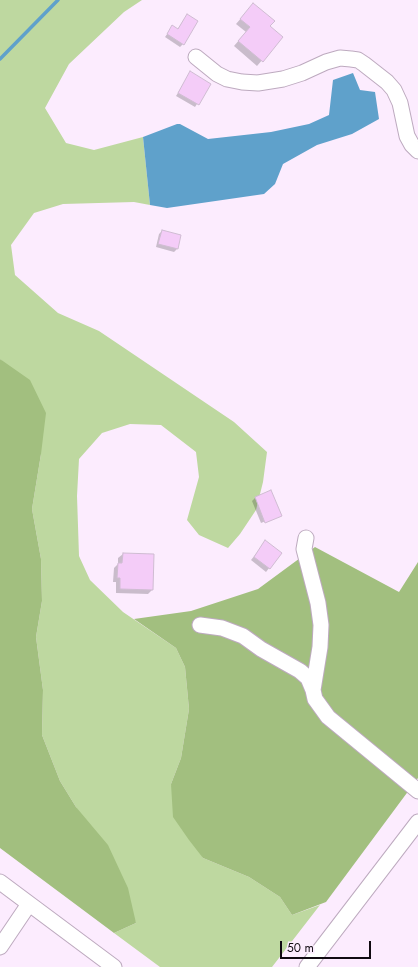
<!DOCTYPE html>
<style>
body{margin:0}
#map{position:relative;width:418px;height:967px;overflow:hidden;background:#fcecfe;font-family:Jost,sans-serif}
canvas{display:block}
.scale{position:absolute;left:280px;top:941px;width:91px;height:18px;box-sizing:border-box;border:2px solid #100a11;border-top:0;padding-left:5px;font-size:12px;line-height:14px;white-space:nowrap;color:#100a11;-webkit-text-stroke:3px #fcecfe;paint-order:stroke}
</style>
<div id="map">
<canvas width="418" height="967"></canvas>
<div class="scale">50 m</div>
</div>
<script>
const ctx = document.querySelector('canvas').getContext('2d');
ctx.lineJoin = 'round';
function fillPath(path, color) { ctx.fillStyle = color; ctx.fill(path, 'evenodd'); }
const poly = rows => new Path2D(rows.map(r => 'M' + r).join(''));
function trace(path, color, width, dash) { ctx.strokeStyle = color; ctx.lineWidth = width; ctx.lineCap = dash ? 'butt' : 'round'; ctx.setLineDash(dash || []); ctx.stroke(path); }
fillPath(poly([
 [0,0,142,0,124,12,69,64,45,108,66,143,94,150,143,137,150,205,134,202,63,204,34,213,11,245,15,275,58,313,99,331,234,422,267,452,263,482,256,510,240,534,228,548,199,535,187,520,199,477,196,452,161,425,130,424,102,433,79,459,77,496,79,556,90,580,123,612,176,648,185,667,189,709,181,758,171,784,203,858,249,877,280,897,292,915,320,905,272,967,160,967,114,933,136,923,76,807,60,781,42,735,43,690,36,637,42,601,41,559,32,509,41,454,3,362,0,359]
]), '#bed8a0');
fillPath(poly([
 [0,359,30,380,46,413,41,454,32,509,41,559,42,601,36,637,43,690,42,735,60,781,76,807,108,845,128,888,136,923,114,933,0,848],
 [315,547,399,592,418,562,418,778,326,902,292,915,280,897,249,877,203,858,189,840,173,817,171,784,181,758,189,709,185,667,176,648,134,619,191,611,258,589]
]), '#a2bf7f');
fillPath(poly([
 [353,73,360,90,375,92,379,119,352,134,317,145,283,164,275,184,264,194,167,208,150,205,143,137,177,124,180,124,208,139,271,132,309,124,329,115,333,80]
]), '#5fa1cb');
fillPath(poly([
 [249,9,282,37,257,66,234,46,246,32,236,24],
 [187,15,183,44,180,47,165,37,170,30,177,30],
 [188,76,210,84,195,107,176,96],
 [162,231,177,249,174,252,156,247,159,234],
 [271,492,281,516,278,518,278,516,261,523,252,501,255,498],
 [263,545,281,553,266,572,251,560],
 [123,554,152,590,148,594,116,593,116,582,113,582,114,568,118,564,118,558]
]), '#0003');
trace(poly([
 [0,59,58,0]
]), '#5fa1cb', 3.5);
const building = poly([
 [253,3,275,21,270,26,283,37,263,62,238,41,250,27,240,19,253,3],
 [187,14,198,21,184,45,167,34,172,25,178,29,187,14],
 [190,71,211,84,199,105,178,93,190,71],
 [162,230,181,235,178,249,158,244,162,230],
 [271,490,282,516,265,523,255,497,271,490],
 [265,540,282,553,270,569,254,557,265,540],
 [123,553,154,554,153,590,120,589,120,578,117,578,118,563,122,563,123,553]
]);
fillPath(building, '#f4ccf8');
trace(building, '#cfbcd2', 1);
const minor = poly([
 [196,57,217,74,227,79,242,82,258,83,283,79,302,73,326,62,340,58,351,59,358,60,364,64,387,82,394,90,400,103,407,136,412,145,418,151],
 [306,538,304,549,318,603,321,625,320,647,313,690],
 [200,625,222,628,243,636,261,649,300,671,308,678,313,690,315,699,328,717,418,791],
 [0,882,114,967],
 [0,947,29,904],
 [307,967,418,822]
]);
trace(minor, '#bdaabf', 17);
trace(minor, '#fff', 15);
</script>
